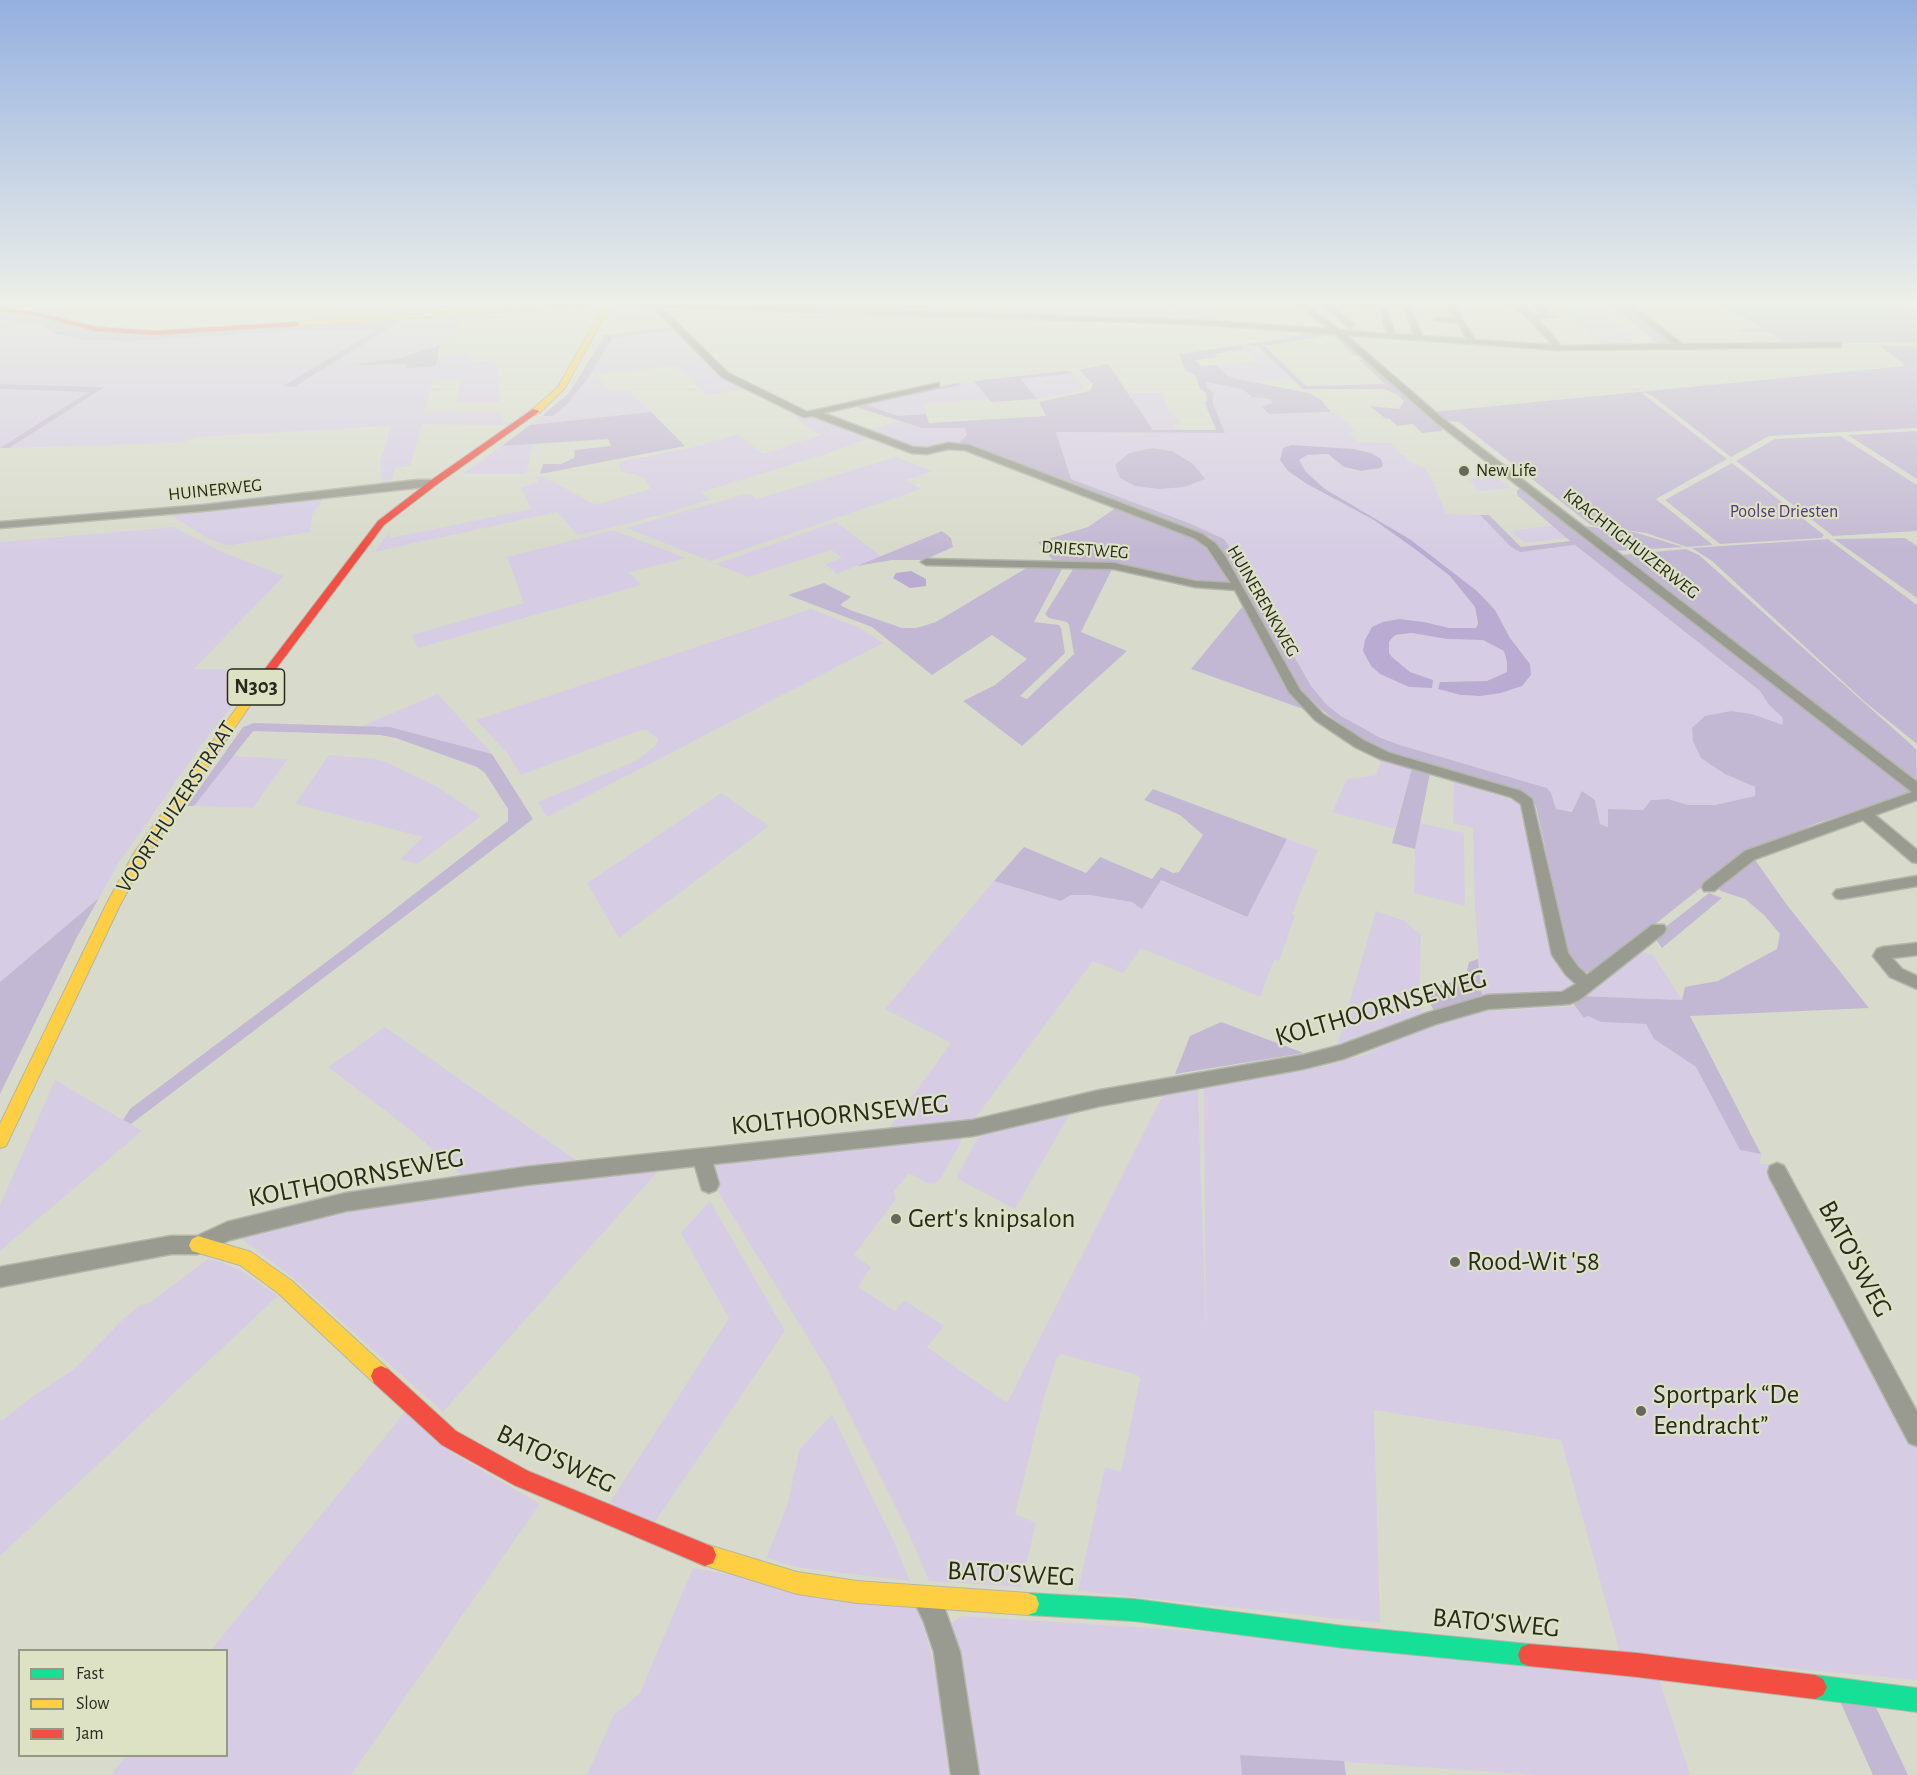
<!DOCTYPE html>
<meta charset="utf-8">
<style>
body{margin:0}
#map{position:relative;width:1917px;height:1775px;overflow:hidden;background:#d8dbcb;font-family:"Alegreya Sans",sans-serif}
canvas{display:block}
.legend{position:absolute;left:18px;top:1649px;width:210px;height:108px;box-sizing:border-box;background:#dde2c4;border:2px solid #959882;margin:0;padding:8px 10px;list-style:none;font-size:18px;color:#282a1e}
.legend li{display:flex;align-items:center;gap:12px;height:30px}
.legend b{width:30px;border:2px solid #959882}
</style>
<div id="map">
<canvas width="1917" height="1775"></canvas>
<ul class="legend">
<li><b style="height:8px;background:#16e098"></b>Fast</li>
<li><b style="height:8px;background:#ffcf43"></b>Slow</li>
<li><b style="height:8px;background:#f24e42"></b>Jam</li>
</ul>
</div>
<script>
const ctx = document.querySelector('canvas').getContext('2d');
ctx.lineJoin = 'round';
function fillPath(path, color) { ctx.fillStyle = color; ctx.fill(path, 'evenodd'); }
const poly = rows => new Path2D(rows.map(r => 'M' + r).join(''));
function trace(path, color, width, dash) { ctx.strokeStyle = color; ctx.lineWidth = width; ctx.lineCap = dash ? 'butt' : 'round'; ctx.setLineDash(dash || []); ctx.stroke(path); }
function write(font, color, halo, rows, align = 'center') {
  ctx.font = font + ' "Alegreya Sans",sans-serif'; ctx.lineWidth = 4.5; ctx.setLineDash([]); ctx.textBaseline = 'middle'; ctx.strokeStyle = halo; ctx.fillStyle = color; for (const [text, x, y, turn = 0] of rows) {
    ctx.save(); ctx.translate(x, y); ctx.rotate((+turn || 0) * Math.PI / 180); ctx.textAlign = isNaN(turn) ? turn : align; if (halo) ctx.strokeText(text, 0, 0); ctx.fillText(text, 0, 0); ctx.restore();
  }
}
fillPath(poly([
 [1161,302,1183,302,1222,321,1186,320,1178,310,1162,309],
 [1553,302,1581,302,1598,317,1607,317,1639,345,1602,345],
 [649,306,668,321,613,321,624,309],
 [462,313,453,341,400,358,363,364,407,364,406,369,436,366,438,356,471,352,472,363,496,360,500,402,457,402,460,379,433,382,424,412,501,412,503,422,519,422,506,425,422,424,410,466,395,468,391,484,382,485,380,462,391,427,388,426,196,437,181,443,171,443,9,448,104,388,0,384,0,320,41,325,67,337,98,340,133,341,292,331,377,330,283,386,294,387,407,317],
 [678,330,719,372,748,389,707,395,677,366,614,372,597,376,611,392,628,390,651,412,530,425,542,416,553,416,568,403,588,378,612,338],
 [1246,344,1258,347,1291,378,1269,380,1259,383,1233,378,1216,365,1258,361,1240,345],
 [1073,373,1084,385,1082,390,1037,399,1020,379],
 [974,381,988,399,923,404,926,414,898,416,863,404],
 [1205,382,1242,389,1251,397,1271,399,1272,403,1262,410,1269,414,1336,413,1355,431,1348,432,1358,442,1390,443,1410,462,1425,468,1431,478,1446,514,1480,515,1511,547,1529,551,1575,545,1760,691,1769,705,1782,717,1783,726,1752,714,1725,774,1755,787,1755,796,1715,805,1688,805,1668,799,1651,800,1643,810,1608,809,1609,827,1600,824,1595,800,1583,791,1572,812,1556,809,1551,793,1546,788,1400,745,1358,727,1326,704,1311,686,1244,568,1224,539,1189,523,1071,479,1056,432,1225,433,1213,404,1216,398],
 [1291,445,1354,449,1371,453,1371,471,1350,470,1328,454,1307,455,1299,460,1306,472,1325,489,1411,540,1477,591,1495,610,1510,638,1525,657,1531,675,1522,686,1501,693,1467,696,1440,682,1487,681,1507,672,1507,662,1504,651,1483,640,1447,639,1412,633,1393,637,1389,642,1389,653,1392,657,1410,672,1432,680,1432,688,1409,687,1380,674,1371,666,1367,661,1411,620,1449,628,1477,628,1475,607,1450,576,1415,549,1374,520,1307,484,1288,471,1283,464,1282,452],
 [1152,448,1172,451,1204,479,1184,487,1129,453],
 [0,389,84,391,88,392,0,448],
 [1128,393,1164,393,1164,400,1171,413,1182,423,1174,424,1175,428,1185,430,1153,430],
 [813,414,873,437,820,456,701,492,710,500,634,522,578,535,557,512,374,552,390,531,390,538,531,509,521,487,537,483,539,480,534,477,543,476,595,505,651,489,643,477,621,471,618,462,689,448,738,434,763,454,820,435,795,418],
 [900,421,922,428,966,428,967,435,959,442,926,449,915,447,871,430],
 [526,443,532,444,527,472,523,474,463,474,502,446],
 [896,457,933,471,906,480,921,489,710,561,626,528,750,493,757,499],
 [1495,476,1510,488,1480,491,1468,479],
 [325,496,312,515,310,532,227,546,207,538,171,515,174,513],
 [836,522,881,556,837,574,825,564,842,558,831,550,748,577,716,564],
 [1559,525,1574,537,1525,543,1510,531],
 [174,527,220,551,284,576,194,669,260,670,201,746,118,864,99,898,0,982,0,542],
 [613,530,686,558,629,572,641,585,418,648,411,635,524,603,507,557],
 [811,609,858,627,883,643,547,817,538,802,636,761,656,745,658,739,647,730,641,730,521,775,507,753,476,720],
 [438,694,492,754,390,727,362,726],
 [329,755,375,759,388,763,436,786,481,816,417,864,400,859,423,837,295,804],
 [233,756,288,759,253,808,194,806],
 [1381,759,1412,768,1395,829,1332,812,1347,779,1377,775],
 [1454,781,1521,803,1545,926,1572,980,1571,988,1568,990,1482,995,1475,911,1473,828,1453,823],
 [721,793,769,826,619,938,587,883],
 [1420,823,1464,833,1465,906,1414,893,1415,849],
 [1287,839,1318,850,1292,914,1295,916,1279,961,1274,960,1260,997,1141,948,1123,973,1093,961,973,1121,887,1131,951,1043,885,1009,994,881,1061,901,1070,895,1090,895,1132,902,1160,880,1246,917],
 [1376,911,1405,921,1421,935,1419,1004,1423,1016,1337,1046],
 [1642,952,1654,956,1682,1000,1579,996,1635,953],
 [1574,1006,1584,1018,1588,1016,1601,1022,1646,1024,1654,1039,1696,1067,1740,1150,1761,1154,1760,1164,1768,1164,1917,1449,1917,1680,1620,1653,1561,1440,1374,1410,1380,1623,1078,1591,1105,1467,1121,1472,1140,1379,1137,1375,1061,1354,1056,1359,1043,1401,1015,1514,1036,1523,1021,1587,929,1581,908,1532,827,1369,713,1184,711,1164,960,1137,961,1141,958,1148,940,1179,934,1184,927,1183,909,1173,893,1193,896,1199,854,1255,871,1267,858,1287,895,1311,904,1300,944,1326,927,1347,1007,1403,1164,1093,1198,1089,1206,1333,1204,1087,1325,1066,1363,1055,1445,1020,1486,1011],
 [385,1027,580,1163,462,1176,413,1132,328,1067],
 [55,1080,142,1131,0,1251,0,1205],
 [1071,1112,1015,1209,956,1178,980,1134],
 [660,1169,443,1412,293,1278,239,1237,389,1202],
 [710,1201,785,1331,655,1522,609,1504,729,1318,681,1233],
 [209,1258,240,1270,278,1296,0,1556,0,1418,2,1421,33,1396,74,1369,121,1321,140,1305,149,1303],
 [405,1412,454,1454,540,1504,351,1775,111,1775,126,1756,226,1756,226,1650,211,1650],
 [832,1414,894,1542,910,1581,801,1568,766,1558,788,1503,799,1450],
 [693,1568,919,1609,935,1669,949,1775,587,1775,614,1715,640,1693],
 [961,1616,1229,1633,1659,1679,1690,1775,1537,1775,1241,1755,1242,1775,974,1775,951,1624]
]), '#d6cde4');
fillPath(poly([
 [710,302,817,303,838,302,834,307,828,308,708,305],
 [1606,302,1623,302,1675,344,1660,345],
 [1716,302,1889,302,1917,314,1917,342,1787,344,1768,332,1744,332,1739,329,1762,328],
 [0,311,122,333,407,317,294,387,283,386,377,330,292,331,133,341,85,340,57,334,41,325,0,320],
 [675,327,678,330,612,338,588,378,568,403,553,416,542,416,569,393,605,335],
 [1305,331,1336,334,1361,356,1353,355,1334,337,1326,336,1265,346,1306,386,1385,384,1359,360,1364,359,1445,428,1441,431,1422,433,1413,424,1397,426,1389,418,1386,419,1370,406,1399,409,1404,401,1398,395,1384,389,1303,389,1258,347,1247,344,1299,336],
 [440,345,436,366,405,369,407,364,353,365,400,358],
 [1240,345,1245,349,1220,353,1215,354,1218,357,1195,360,1201,366,1216,365,1229,376,1237,379,1309,393,1321,400,1331,412,1269,414,1262,407,1272,403,1271,399,1252,397,1242,389,1206,382,1208,388,1214,393,1213,404,1225,433,1056,432,1071,479,1189,523,1224,539,1244,568,1311,686,1326,704,1341,716,1379,737,1400,745,1547,788,1551,793,1556,809,1572,812,1582,791,1595,800,1600,824,1608,827,1608,809,1643,810,1651,800,1668,799,1688,805,1715,805,1755,796,1755,787,1725,774,1701,758,1693,741,1692,728,1705,716,1731,711,1752,714,1783,725,1782,717,1769,705,1760,691,1575,545,1520,552,1511,547,1480,515,1489,515,1521,547,1570,541,1517,495,1517,490,1522,488,1917,793,1817,823,1750,852,1698,890,1595,972,1579,972,1569,957,1536,806,1531,799,1522,793,1380,750,1362,740,1322,710,1303,692,1295,681,1228,558,1210,537,1062,479,959,442,967,435,965,428,922,428,850,405,958,383,961,385,864,404,898,416,926,414,929,423,1046,416,1039,402,1090,391,1093,384,1079,370,1108,364,1153,430,1216,430,1205,403,1207,401,1206,393,1200,389,1195,375,1185,370,1179,354],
 [1880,346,1917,346,1917,428,1769,436,1731,457,1654,397,1644,392,1643,394,1727,459,1656,499,1713,545,1687,547,1646,533,1591,525,1459,422,1443,420,1433,412,1906,366],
 [1066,371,1073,373,1021,379,1037,399,991,402,974,381],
 [0,384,102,387,105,387,9,448,0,448,88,392,0,389],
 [651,412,685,446,540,474,543,464,561,464,574,458,575,450,611,446,608,439,502,446,530,425],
 [1917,431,1917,479,1848,435],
 [1840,436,1917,485,1917,531,1833,536,1736,461,1775,439],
 [1152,448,1172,451,1193,464,1205,479,1184,487,1159,489,1135,486,1120,478,1115,465,1129,453],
 [1732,463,1824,535,1822,538,1720,544,1665,500],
 [1117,507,1203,540,1222,565,1232,585,1219,585,1117,563,1054,562,1038,542,1088,527],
 [1583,526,1634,532,1683,547,1613,551],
 [942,531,951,538,953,547,924,560,892,560,857,566],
 [1905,538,1917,546,1917,598,1834,539],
 [1828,539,1917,605,1917,744,1865,702,1712,561,1692,548],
 [1686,549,1699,555,1916,749,1917,786,1621,555],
 [1030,566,1058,566,1062,569,1034,622,1059,625,1061,628,1065,653,1020,696,1027,699,1074,654,1069,625,1067,622,1049,618,1045,614,1075,566,1113,567,1081,632,1127,651,1022,746,963,701,995,685,1027,659,992,635,932,675,872,627,788,595,824,583,851,597,840,605,850,610,902,628,917,628,936,622],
 [1243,606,1261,639,1306,710,1191,669],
 [254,723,390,727,492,754,533,819,131,1124,123,1120,130,1109,345,948,508,821,508,809,485,773,477,767,396,738,380,735,253,731,194,806,187,806,243,727],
 [1412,768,1430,773,1415,849,1392,843],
 [1153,789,1287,839,1247,917,1161,880,1142,909,1132,902,1090,895,1071,895,1061,901,994,881,1024,847,1086,873,1100,857,1152,879,1161,867,1173,873,1179,872,1203,835,1180,815,1144,800],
 [1753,857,1787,905,1869,1008,1690,1016,1761,1154,1740,1150,1696,1067,1654,1039,1646,1024,1601,1022,1588,1016,1584,1018,1572,1002,1579,996,1682,1000,1685,987,1718,981,1777,949,1780,934,1764,915,1745,899,1721,891,1717,887],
 [1709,893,1722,898,1662,948,1657,941,1659,932],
 [99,898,77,937,0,1094,0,982],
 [1478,959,1482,995,1435,1012,1430,1004,1431,987,1465,979,1469,962],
 [1221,1022,1304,1053,1175,1074,1190,1036],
 [1839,1699,1874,1703,1908,1775,1873,1775],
 [1240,1755,1344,1761,1346,1775,1242,1775]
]), '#c3b8d3');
fillPath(poly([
 [1291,445,1354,449,1371,453,1381,459,1383,466,1380,468,1361,471,1344,467,1328,454,1307,455,1299,460,1306,472,1325,489,1411,540,1477,591,1495,610,1510,638,1530,664,1531,675,1522,686,1501,693,1480,696,1461,695,1438,689,1440,682,1487,681,1507,672,1507,662,1504,651,1483,640,1447,639,1412,633,1396,635,1392,638,1389,642,1389,653,1392,657,1410,672,1433,680,1432,688,1409,687,1380,674,1371,666,1363,651,1365,640,1372,627,1383,622,1399,619,1424,622,1449,628,1476,628,1478,624,1475,607,1450,576,1415,549,1374,520,1307,484,1288,471,1280,460,1283,448],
 [911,571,926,579,926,586,910,588,893,578,896,573]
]), '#b9abd1');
const street = poly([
 [621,302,1193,320,1329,329,1294,302,1302,302,1340,330,1387,334,1379,307,1330,305,1353,324,1350,328,1319,303,1409,302,1422,336,1467,339,1458,323,1433,320,1437,318,1456,319,1445,302,1452,302,1475,340,1553,345,1529,319,1517,309,1503,302,1513,302,1523,305,1534,315,1543,315,1531,302,1539,302,1553,317,1538,319,1561,346,1673,344,1621,302,1629,302,1682,344,1841,343,1841,347,1838,347,1559,350,1346,335,1442,418,1917,782,1917,800,1875,815,1917,850,1917,863,1912,862,1863,820,1755,859,1714,891,1704,891,1702,887,1704,883,1745,851,1912,792,1436,422,1336,334,1193,324,661,307,728,373,807,412,939,383,939,387,823,413,913,447,927,448,948,443,969,445,1202,534,1215,543,1225,556,1300,690,1323,714,1365,741,1390,753,1521,791,1532,799,1568,953,1578,967,1587,975,1652,925,1664,925,1666,929,1664,933,1579,1000,1569,1004,1488,1009,1436,1024,1343,1059,1303,1069,1100,1106,973,1136,713,1164,719,1184,716,1190,709,1193,702,1190,695,1166,526,1185,346,1211,230,1240,198,1254,171,1254,0,1287,0,1267,171,1236,197,1236,227,1222,346,1193,526,1167,973,1120,1100,1090,1303,1055,1341,1045,1427,1013,1488,995,1562,992,1576,984,1566,975,1552,955,1521,804,1511,797,1380,759,1355,747,1315,720,1289,692,1235,590,1195,587,1114,569,926,565,921,562,926,559,1114,563,1195,581,1231,583,1207,547,1194,538,965,450,948,449,927,454,912,453,813,416,803,417,722,377,653,307,619,305,621,302],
 [1403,305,1414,335,1391,334,1394,332,1386,307,1403,305],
 [417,480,433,480,438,483,433,486,203,511,0,528,0,522,203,505,417,480],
 [1917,876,1917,886,1841,899,1836,898,1833,894,1836,890,1841,889,1917,876],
 [1917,943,1917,955,1892,958,1902,969,1917,976,1917,989,1890,977,1873,956,1877,949,1883,947,1917,943],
 [1777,1163,1784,1166,1917,1412,1917,1446,1909,1443,1770,1178,1768,1172,1770,1166,1777,1163],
 [926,1589,935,1592,944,1607,960,1652,979,1775,951,1775,934,1652,924,1622,914,1601,917,1592,926,1589]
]);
const fast = poly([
 [1028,1593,1134,1599,1344,1626,1529,1644,1537,1647,1540,1655,1537,1663,1529,1666,1344,1648,1134,1621,1028,1615,1020,1612,1017,1604,1020,1596,1028,1593],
 [1815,1675,1917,1688,1917,1712,1815,1699,1807,1695,1803,1687,1807,1679,1815,1675]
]);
const slow = poly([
 [593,302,595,305,296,326,293,324,296,322,593,302],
 [605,307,608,309,565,388,539,413,533,413,533,409,558,387,602,309,605,307],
 [256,685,262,688,147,855,120,905,6,1146,0,1148,0,1124,106,905,134,853,252,686,256,685],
 [198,1236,251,1252,292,1281,388,1369,391,1376,388,1383,381,1386,374,1383,278,1293,240,1265,192,1251,189,1245,192,1239,198,1236],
 [705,1544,797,1572,857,1581,1028,1593,1036,1596,1039,1604,1036,1612,1028,1615,857,1603,797,1594,697,1563,694,1555,697,1547,705,1544]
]);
const jam = poly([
 [0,307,36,312,96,327,156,331,296,322,299,324,296,326,156,335,96,331,36,316,0,311,0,307],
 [533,409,540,411,436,485,384,525,260,690,252,690,252,686,378,521,430,481,533,409],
 [381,1366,388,1369,456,1431,528,1471,713,1547,716,1555,713,1563,705,1566,514,1485,442,1445,374,1383,371,1376,374,1369,381,1366],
 [1529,1644,1637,1653,1815,1675,1823,1679,1827,1687,1823,1695,1815,1699,1637,1677,1529,1666,1521,1663,1518,1655,1521,1647,1529,1644]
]);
trace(street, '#b4b6aa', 3);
trace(fast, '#b4b6aa', 2);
trace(slow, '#b4b6aa', 2);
trace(jam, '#b4b6aa', 2);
fillPath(street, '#9a9b90');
fillPath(fast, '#16e098');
fillPath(slow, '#ffcf43');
fillPath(jam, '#f24e42');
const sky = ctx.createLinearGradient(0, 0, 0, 550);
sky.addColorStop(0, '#95b0df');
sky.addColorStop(0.55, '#edefe8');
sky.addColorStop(1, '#edefe800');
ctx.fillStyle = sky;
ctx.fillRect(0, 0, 1917, 550);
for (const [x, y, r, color] of [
 [1464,471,6,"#66685b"],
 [896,1219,6,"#66685b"],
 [1455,1262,6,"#66685b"],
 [1641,1411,6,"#66685b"]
]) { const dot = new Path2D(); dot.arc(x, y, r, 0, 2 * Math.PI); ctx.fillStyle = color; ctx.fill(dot); trace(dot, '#dde2c4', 2); }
write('18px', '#282a1e', '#dde2c4', [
 ["New Life",1476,471]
], 'left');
write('18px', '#282a1e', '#dde2c4', [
 ["HUINERWEG",215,490,-6],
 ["KRACHTIGHUIZERWEG",1631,544,38],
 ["DRIESTWEG",1085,550,4],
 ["HUINERENKWEG",1263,601,60]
]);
write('18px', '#553780', '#dde2c4', [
 ["Poolse Driesten",1784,512]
]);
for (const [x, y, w] of [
 [256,687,57]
]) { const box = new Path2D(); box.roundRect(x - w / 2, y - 18, w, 36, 4.5); ctx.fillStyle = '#dde2c4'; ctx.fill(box); trace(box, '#282a1e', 1.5); }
write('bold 21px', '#282a1e', null, [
 ["N303",256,687]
]);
write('22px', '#282a1e', '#dde2c4', [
 ["VOORTHUIZERSTRAAT",176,807,-57]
]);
write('27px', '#282a1e', '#dde2c4', [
 ["KOLTHOORNSEWEG",1381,1008,-16],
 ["KOLTHOORNSEWEG",840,1115,-6],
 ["KOLTHOORNSEWEG",356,1178,-11],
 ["BATO'SWEG",1855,1259,62],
 ["BATO'SWEG",556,1459,25],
 ["BATO'SWEG",1011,1574,3],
 ["BATO'SWEG",1496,1623,5]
]);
write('27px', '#282a1e', '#dde2c4', [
 ["Gert's knipsalon",908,1219],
 ["Rood-Wit '58",1467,1262],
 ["Sportpark “De",1653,1395],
 ["Eendracht”",1653,1426]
], 'left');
</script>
